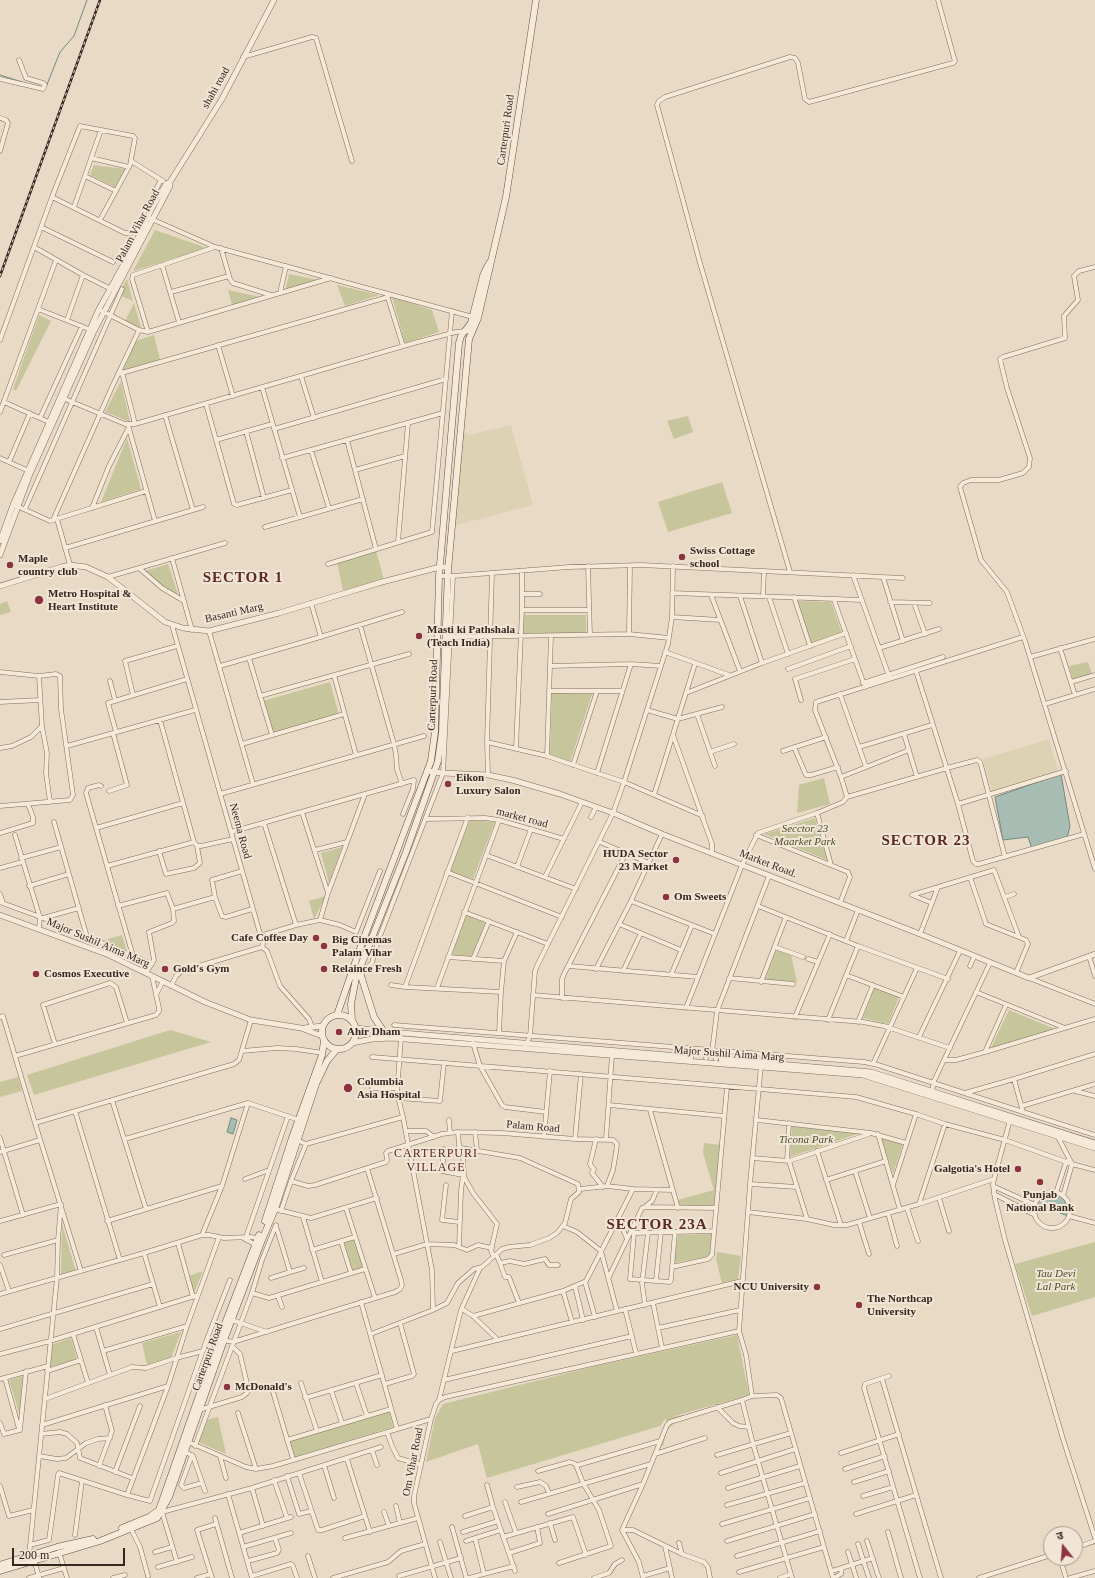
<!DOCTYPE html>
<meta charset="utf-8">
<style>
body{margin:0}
#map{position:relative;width:1095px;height:1578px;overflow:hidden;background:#e9dac6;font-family:"Times New Roman","Noto Sans Devanagari",serif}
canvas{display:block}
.north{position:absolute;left:1043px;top:1526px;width:40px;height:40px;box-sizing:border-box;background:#f1e5d5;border:1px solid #a5998d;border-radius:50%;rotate:343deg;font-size:11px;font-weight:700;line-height:16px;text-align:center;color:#342720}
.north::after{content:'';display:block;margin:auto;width:14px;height:18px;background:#8b3440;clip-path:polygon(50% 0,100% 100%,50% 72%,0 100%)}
.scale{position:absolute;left:12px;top:1548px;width:113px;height:18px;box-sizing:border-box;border:2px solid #342720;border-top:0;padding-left:5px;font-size:12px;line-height:14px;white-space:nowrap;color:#342720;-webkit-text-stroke:3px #f1e5d5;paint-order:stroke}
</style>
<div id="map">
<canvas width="1095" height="1578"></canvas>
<div class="north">उ</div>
<div class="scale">200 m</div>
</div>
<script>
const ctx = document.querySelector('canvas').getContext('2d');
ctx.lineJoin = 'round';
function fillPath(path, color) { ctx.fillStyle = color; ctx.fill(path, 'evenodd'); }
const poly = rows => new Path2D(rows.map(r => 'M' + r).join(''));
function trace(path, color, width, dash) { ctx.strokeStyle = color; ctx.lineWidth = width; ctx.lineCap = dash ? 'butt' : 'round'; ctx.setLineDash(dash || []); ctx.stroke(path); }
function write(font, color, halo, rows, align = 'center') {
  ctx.font = font + ' "Times New Roman",serif'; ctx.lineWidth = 4; ctx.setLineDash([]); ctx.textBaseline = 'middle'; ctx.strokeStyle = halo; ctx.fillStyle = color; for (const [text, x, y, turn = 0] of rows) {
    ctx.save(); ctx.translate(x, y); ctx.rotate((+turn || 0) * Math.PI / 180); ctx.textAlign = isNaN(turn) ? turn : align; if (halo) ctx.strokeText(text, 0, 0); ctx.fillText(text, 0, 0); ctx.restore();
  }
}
fillPath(poly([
 [511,425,533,505,449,527,458,427,469,435],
 [1049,739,1058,771,992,791,983,759]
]), '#ded2b4');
fillPath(poly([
 [94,165,125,169,115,187,90,175],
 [155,230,207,248,133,271],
 [289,274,319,280,285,291],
 [127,279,133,301,118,295],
 [337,285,379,295,345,306],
 [228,290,260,297,232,305],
 [392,297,432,310,439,332,405,343],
 [134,303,141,328,125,321],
 [39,315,51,321,16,391,13,389],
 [154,335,160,360,123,370,136,341],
 [121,381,130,422,105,412],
 [688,416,693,432,674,439,667,421],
 [127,438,141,489,101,502],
 [722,482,732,513,668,532,658,502],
 [376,550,385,585,344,596,337,562],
 [168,564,178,594,163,588,145,571],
 [7,601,11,612,0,615,0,604],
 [798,601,831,602,842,633,811,643],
 [523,615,586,615,586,633,523,633],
 [1088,662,1092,674,1073,679,1069,666],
 [330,682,339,715,272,734,263,701],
 [552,693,592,694,570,762,550,755],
 [824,778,830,804,797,813,799,785],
 [815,818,827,860,764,834],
 [470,820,495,822,473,879,450,871],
 [342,847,329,883,321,853],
 [326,896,314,919,309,901],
 [466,915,485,923,472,956,450,955],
 [122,935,127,952,102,941],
 [776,950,791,955,797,982,765,980],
 [875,987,899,997,888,1024,863,1018],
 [1009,1010,1055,1029,991,1048],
 [170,1030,211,1042,34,1095,27,1075],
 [18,1077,22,1091,0,1097,0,1082],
 [792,1126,860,1133,790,1157],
 [881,1137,903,1144,893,1174],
 [704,1143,720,1145,714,1205,680,1206,678,1200,714,1190,703,1153],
 [62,1224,76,1272,61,1276],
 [712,1234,710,1256,674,1263,678,1235],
 [354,1239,363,1267,353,1271,344,1242],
 [1095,1242,1095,1297,1032,1316,1015,1264],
 [717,1252,741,1256,738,1279,722,1283,716,1259],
 [203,1271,194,1293,189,1276],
 [181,1332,171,1358,147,1365,142,1343],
 [737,1335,749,1395,671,1417,684,1415,688,1418,676,1422,667,1430,663,1446,659,1445,666,1424,666,1418,660,1426,487,1478,478,1444,426,1462,435,1418,443,1404,596,1366],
 [71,1338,77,1359,49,1367,51,1345],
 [23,1376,20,1416,9,1380],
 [389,1411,393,1427,295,1457,290,1441],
 [218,1417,226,1454,198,1442,206,1420]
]), '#c6c59b');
const water = poly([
 [1061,774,1070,826,1067,838,1032,849,1028,837,1003,840,995,797,1061,774],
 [231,1118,237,1120,233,1134,227,1132,231,1118],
 [1049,1194,1058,1195,1063,1198,1069,1208,1068,1216,1037,1204,1040,1198,1049,1194]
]);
fillPath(water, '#a7bdb4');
trace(water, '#6f8a80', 1);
trace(poly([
 [0,75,22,82],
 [46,87,60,52,74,36,87,0]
]), '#6f8a80', 1);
const minor = poly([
 [243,57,312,37,316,38,352,161],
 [0,79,43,89,45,85,43,83,26,78,19,60],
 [0,118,6,120,8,123,0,151],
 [91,158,129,167],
 [131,161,163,181],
 [85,176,116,191],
 [52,197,125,233,131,233,135,229,161,180],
 [74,207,101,130],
 [147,217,215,247,473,317],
 [41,227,113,262],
 [34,247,83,275,111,289],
 [221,248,230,279,233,283,271,295],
 [162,265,179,322],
 [1095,267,1079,271,1074,276,1078,300,1064,316,1065,338,1003,357,1000,359,1007,388,1030,458,1029,467,1023,473,999,480,971,480,963,483,960,487,981,560,1007,592,1025,641,1095,869],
 [171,292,229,276],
 [280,293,286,266],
 [387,295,403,346],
 [38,309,91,330],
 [102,311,139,330,148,332,331,278],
 [67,320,83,275],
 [148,332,132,279,133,275,215,247],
 [0,340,52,197,80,126,133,136,135,138,130,165,100,220],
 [218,345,233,396],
 [122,372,135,424],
 [118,374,388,297],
 [301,376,314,418],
 [262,387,300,517],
 [65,399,125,424,135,424,414,343,456,332,465,331,472,332],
 [4,402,51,423],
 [206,404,234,504,237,505,292,490],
 [0,412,56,260],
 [165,415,193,510],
 [40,418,82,326],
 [128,425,155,521],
 [274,429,446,379],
 [246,431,264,498],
 [216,440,272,424],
 [347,440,376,549],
 [311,450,329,508],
 [0,458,31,472],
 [282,458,443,413],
 [9,462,30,413],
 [355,470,405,456],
 [17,506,50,521,53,520,146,491],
 [92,508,109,466,128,429],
 [25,509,122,289],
 [57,519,70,565],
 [53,520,112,387,139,330],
 [265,527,363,499],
 [398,542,408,423],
 [65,548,203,507],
 [172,558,192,630],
 [328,564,432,532,452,311],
 [588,566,590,635],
 [139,568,162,588,184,601],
 [790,572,700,263,657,105,659,101,665,97,790,57,795,58,798,63,805,99,809,102,953,63,955,61,954,58,938,0],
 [853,575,890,679],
 [439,576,453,576,569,567,641,565,903,578],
 [108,577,225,543],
 [883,577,903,641],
 [672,593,862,600],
 [522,594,540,594],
 [711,595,740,671],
 [740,596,762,663],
 [763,596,764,571],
 [769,597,788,654],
 [794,597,810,646],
 [834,600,865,687],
 [890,602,930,603],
 [311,603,321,637],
 [914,603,925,634],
 [522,610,589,610],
 [672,617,720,620],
 [172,625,263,944,262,947],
 [360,625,394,744,396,755,397,769,402,784],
 [209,631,253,784],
 [629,634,630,566],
 [451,637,629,634,669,638],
 [879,648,939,629],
 [1060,648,1074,692],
 [665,652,729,675],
 [1030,657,1095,639],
 [249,658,272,735],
 [220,666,307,641,402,612],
 [550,666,631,664,661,666],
 [788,669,851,646],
 [916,671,958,804,973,861,976,864,979,864,1084,834],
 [0,672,39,676,56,674,60,676,61,709,73,795,70,800,0,806],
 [334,675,356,755],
 [39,676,42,727,47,753,46,773,50,802],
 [110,681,115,700],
 [1071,682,1095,675],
 [863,683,943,657],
 [549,691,622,691],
 [686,693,762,663,846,633],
 [840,694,866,767],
 [133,695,125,661,177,646],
 [260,696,409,654],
 [801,700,795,679,855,659],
 [0,702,40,700],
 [1045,704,1095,689],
 [647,710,678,719,722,707],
 [697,714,715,766],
 [116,732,108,703,187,679],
 [904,734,917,777],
 [673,735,712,844,712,853],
 [487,742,547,756,624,782,703,816],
 [242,744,344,714],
 [67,746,195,710],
 [794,747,806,775,811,775,838,767],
 [859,747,932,725],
 [0,748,12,746,31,737,41,727],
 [516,748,522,610,522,572],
 [783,751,826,737],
 [710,752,734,744],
 [547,756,551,636],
 [573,765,597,691],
 [597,773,631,664],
 [488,775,487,742,492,573],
 [841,777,909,750],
 [101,786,99,785,88,788,86,793,133,956],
 [109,791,127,785,113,733],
 [220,794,424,736],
 [654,795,695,664],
 [847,797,947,768,977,760,980,762,981,765,1005,857],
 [958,804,1066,771],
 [302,812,328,893],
 [817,813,831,865],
 [591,817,596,807],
 [426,819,485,818,499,820,564,839],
 [54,822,87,937],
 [264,823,296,925],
 [96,828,183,803],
 [231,832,414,780,413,789,403,814],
 [0,833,33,823,33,817,28,804],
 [15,835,40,918,39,928],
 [756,835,848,872,850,877,840,903],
 [600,842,649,863],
 [197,846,201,846,233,839],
 [315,850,347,842],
 [159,851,166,874,194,868,200,863,197,846,194,842,160,720],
 [486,855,576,889],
 [21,858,61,847],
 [107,866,194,842],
 [517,867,531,829],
 [0,868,22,862],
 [242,871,212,880,215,897,222,916,226,917,252,909],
 [447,872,562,917],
 [545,877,582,802],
 [970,877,986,924,1026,940,1028,944,1016,973],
 [29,886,69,874],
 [0,894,3,903],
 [912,895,994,870,1019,937],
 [912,895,932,903],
 [1005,897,1014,894],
 [631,901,715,934],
 [0,902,43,918,152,964],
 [118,906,167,893,173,909,174,921,172,923,149,932,154,960,146,973],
 [758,906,858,946,948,979],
 [173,909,215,897],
 [464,912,548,944],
 [43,918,79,908],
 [320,920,328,893,365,794],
 [619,924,681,950],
 [920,934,938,887],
 [260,936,296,925,320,920,340,925,356,932,380,871],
 [846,941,858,910],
 [262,947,267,951,280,986,309,1019,312,1027],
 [775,947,803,957],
 [1089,956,1095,976],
 [448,957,504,961],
 [473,959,489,921],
 [808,959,818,962],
 [569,966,698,977],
 [970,966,974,957],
 [596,969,631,901,662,834],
 [623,971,641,933],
 [360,974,372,963,378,941,443,773,453,576],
 [671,975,692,925],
 [846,975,904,997],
 [729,978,793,984],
 [1029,978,1095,1004],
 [761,982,786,917],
 [391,985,405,987,501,992],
 [171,986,176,976,182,971,262,947],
 [405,987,468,817],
 [437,988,499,820],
 [976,992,1065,1028],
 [156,995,163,981],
 [533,995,863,1022,884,1026,950,1048],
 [562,998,562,979,564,974,626,853],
 [686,1008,742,865,758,833,817,813,843,802,847,797,841,777,815,710,816,702,1023,637],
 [0,1017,3,1016,35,1123,81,1271],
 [795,1017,830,934],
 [828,1020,858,946],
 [858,1022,873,985],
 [394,1025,864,1062,878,1065,1023,1112],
 [499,1033,501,992,504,961,517,932],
 [919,1037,960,951],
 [401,1038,397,1093,403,1117,432,1270,433,1310],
 [473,1043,480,1066,502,1105,505,1107,546,1112],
 [55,1044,43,1005,110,983,116,987,127,1023],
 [526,1045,530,1036,535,971,537,966,613,813,624,782,668,644,672,617,673,566],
 [242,1051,277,1048,296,1049,323,1053],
 [985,1052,1006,1005],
 [15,1056,156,1015,159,1011,159,1008,152,976],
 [372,1057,856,1097,916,1114,945,1124,1005,1140,1072,1164,1095,1170],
 [706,1058,707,1054,712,1052],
 [716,1059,715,1055,712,1052,717,1011,769,876],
 [944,1060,956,1060,985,1052,1095,1019],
 [873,1064,917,968],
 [1014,1079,1023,1112,1095,1135],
 [372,1088,397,1088],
 [1075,1091,1095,1096],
 [965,1093,1014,1079,1095,1054],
 [931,1096,934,1081,990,963],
 [398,1098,440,1101,444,1063],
 [112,1100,146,1209],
 [609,1105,724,1116],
 [1022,1106,1095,1084],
 [650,1110,678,1208],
 [75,1111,120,1260],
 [449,1120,450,1133],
 [757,1120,871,1133,906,1143],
 [1010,1120,994,1179,993,1185,995,1199,1005,1240,1063,1439,1095,1538],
 [35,1123,234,1064,239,1060,251,1020],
 [406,1131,426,1131,434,1137],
 [458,1132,502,1133,575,1139,613,1140,617,1144,616,1152,613,1170,607,1186],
 [475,1132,477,1150],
 [878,1134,900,1210],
 [544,1137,550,1071],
 [1058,1137,1072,1164,1063,1196],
 [0,1138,23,1215],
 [125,1139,248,1103,299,1120],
 [575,1139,581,1074],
 [596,1139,590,1164,591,1166,594,1169,592,1173,603,1187],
 [606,1139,612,1055],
 [297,1140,306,1144,403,1117],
 [444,1149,442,1171,463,1175,461,1191,459,1247],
 [817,1151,841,1225],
 [0,1152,40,1140],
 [752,1158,789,1161,869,1134],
 [787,1161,789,1123],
 [789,1161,807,1219],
 [855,1171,870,1218],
 [245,1179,269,1170],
 [826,1180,886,1161],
 [291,1181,308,1186,315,1185,386,1162,387,1160,386,1153,388,1151,442,1134,458,1132,459,1146,462,1149,463,1154,464,1177,473,1193,497,1224,491,1250,493,1256],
 [750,1184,797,1187],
 [446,1185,442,1220,459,1222],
 [893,1185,916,1114],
 [993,1186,1035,1205],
 [580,1189,607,1186,633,1189,673,1190],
 '1034 1210a18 18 0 1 1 36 0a18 18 0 1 1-36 0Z',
 [1056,1193,1066,1162,1067,1161],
 [994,1194,1035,1215],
 [939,1198,949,1231],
 [919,1204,945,1124],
 [645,1207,652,1201,657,1190],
 [346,1208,375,1298],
 [907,1208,918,1241],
 [275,1209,311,1218,377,1198],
 [281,1211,291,1181,306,1144],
 [748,1212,807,1219,834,1225,847,1225,919,1204,994,1179],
 [888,1213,897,1246],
 [1069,1216,1095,1223],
 [303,1217,322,1282],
 [618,1218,627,1239],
 [0,1221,61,1204,58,1240,57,1278,29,1556],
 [107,1221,222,1186],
 [859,1222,869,1254],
 [563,1226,577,1232,601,1251,617,1311],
 [633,1233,714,1231],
 [634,1233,630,1279,670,1282,671,1280,675,1232],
 [202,1235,222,1186,248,1103],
 [246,1237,288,1116],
 [243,1238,256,1245],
 [341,1241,351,1273],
 [178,1243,193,1297],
 [312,1250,355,1237],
 [144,1253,160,1307],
 [394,1254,427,1244,454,1245,467,1250,478,1245,492,1248],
 [496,1254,500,1263,510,1261,524,1264,545,1259,549,1265,558,1265],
 [4,1255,58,1240],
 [500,1263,505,1277,509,1277,519,1303],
 [0,1265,9,1291],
 [672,1267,708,1259,712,1255,727,1087],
 [290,1272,304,1268],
 [609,1277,642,1208,646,1207,716,1208],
 [271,1278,290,1272,276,1226],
 [656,1280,661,1232],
 [585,1282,595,1317],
 [575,1286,583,1320],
 [563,1291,572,1322],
 [252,1293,269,1298,365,1269],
 [0,1294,144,1253,202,1235,209,1235,224,1238,250,1237,259,1238],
 [278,1296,282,1307],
 [361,1302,397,1429],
 [653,1303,662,1348],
 [645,1305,642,1283,648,1233],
 [462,1309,473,1316,497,1339],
 [625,1309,636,1353],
 [473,1316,563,1291,586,1281,633,1189],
 [232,1320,267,1332],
 [96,1327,110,1375],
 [658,1328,740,1310],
 [0,1329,153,1284],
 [73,1334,88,1383],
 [371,1334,433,1310,447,1303,458,1283,474,1269,482,1267,502,1249,509,1247,530,1245,549,1238,557,1233,565,1223,571,1199,579,1192,578,1184,520,1158,461,1148],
 [224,1340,233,1342,395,1292,400,1289,402,1285,401,1280,367,1168],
 [103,1351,187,1326],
 [452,1351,742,1281],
 [0,1354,50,1341,198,1295],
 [47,1371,81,1360],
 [889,1376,865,1384,864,1388,920,1578],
 [5,1378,19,1429],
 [0,1379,48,1366],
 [882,1379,941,1578],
 [444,1380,632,1336],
 [301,1383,317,1431],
 [356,1383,367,1416],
 [385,1384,412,1376,414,1374,400,1323],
 [331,1390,342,1423],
 [273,1392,293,1459],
 [752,1396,777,1395,781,1398,833,1578],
 [305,1398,382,1375],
 [45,1399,132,1367,146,1368,176,1358,203,1351],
 [439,1400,445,1397,739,1331],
 [742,1400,753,1444,792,1578],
 [717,1407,733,1423,739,1426,749,1427],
 [199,1410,242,1397,247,1393,248,1388,240,1354,232,1346],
 [238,1413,256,1469],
 [0,1423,4,1434,20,1430,26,1371],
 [42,1425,168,1386],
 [387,1432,392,1446,398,1458,421,1465],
 [41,1434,60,1432,67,1434,77,1443,80,1458,132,1478],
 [287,1440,391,1409],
 [186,1441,246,1467,256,1469,273,1466,431,1419],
 [195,1446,252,1293,262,1260,276,1225],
 [372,1450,377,1465],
 [184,1451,193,1456,205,1491],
 [841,1453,899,1434],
 [655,1454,705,1438],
 [192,1455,181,1485,184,1488,202,1483],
 [717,1455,791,1433],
 [39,1456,57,1459,66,1458,86,1443,98,1439,110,1438],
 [220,1456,226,1478],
 [347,1459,370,1532],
 [324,1465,334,1498],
 [99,1466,112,1431,105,1405],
 [845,1469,885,1456],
 [538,1471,570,1462,578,1465,660,1441],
 [115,1472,140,1406],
 [299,1473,318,1530,322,1530,365,1516],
 [721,1473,795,1449],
 [287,1476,299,1514,311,1511],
 [274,1480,287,1518],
 [854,1482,889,1471],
 [487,1485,493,1507,515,1571],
 [0,1486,9,1516,33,1510],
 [517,1487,540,1482,546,1486,549,1493],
 [252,1488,263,1526],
 [728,1488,800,1466],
 [228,1494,252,1578],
 [127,1495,168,1386,187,1326,219,1237],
 [863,1496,893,1487],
 [505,1502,516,1533],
 [521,1502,651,1464],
 [727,1505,805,1483],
 [396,1506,400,1523],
 [159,1511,162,1512,252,1488,381,1447],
 [162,1512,177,1562],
 [384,1512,389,1526],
 [548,1514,643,1484],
 [856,1514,916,1495],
 [465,1516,493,1507],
 [215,1518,232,1578],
 [550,1523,555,1540],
 [722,1524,810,1498],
 [130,1527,140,1547,148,1576],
 [452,1527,466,1577,468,1578],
 [622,1530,633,1530,682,1554,704,1562,708,1567,710,1578],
 [463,1532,498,1521],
 [888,1532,901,1578],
 [239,1533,291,1517],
 [75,1535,82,1481],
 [503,1537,573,1517,586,1555],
 [345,1538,418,1518],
 [475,1538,484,1574],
 [466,1541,501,1530],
 [727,1541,815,1514],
 [867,1541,879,1578],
 [440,1542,451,1578],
 [679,1543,682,1554],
 [858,1544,869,1578],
 [30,1545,49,1540,58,1475,59,1473,127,1495,150,1501,207,1339,230,1280],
 [665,1546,672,1578],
 [243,1547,291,1533],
 [1075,1548,1095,1541],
 [59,1552,67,1578],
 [155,1552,172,1547],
 [848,1552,856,1577],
 [509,1553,540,1543,537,1527],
 [308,1556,315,1578],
 [737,1556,820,1531],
 [1060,1558,1066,1578],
 [34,1560,39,1577],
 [248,1561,277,1553,279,1550,275,1538],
 [559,1563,611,1546,599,1510,583,1483,576,1465],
 [158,1567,192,1557],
 [832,1571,873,1558],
 [739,1572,824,1547],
 [252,1576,291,1564,293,1566,297,1578],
 [399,1576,461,1558],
 [643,1576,670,1568],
 [29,1578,64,1568],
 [113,1578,125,1575],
 [197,1578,211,1574],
 [212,1578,197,1530,216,1524],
 [333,1578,388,1562,401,1551,425,1544],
 [435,1578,414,1503,414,1496,431,1419,436,1404,439,1400,461,1310,480,1268],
 [469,1578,514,1566],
 [594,1578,609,1573,615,1564,622,1560],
 [643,1578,639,1562,622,1530,643,1484,667,1425,670,1422,742,1400,752,1396,746,1355,739,1331,750,1184,761,1065],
 [780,1578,791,1574],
 [834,1578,841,1574,842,1568],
 [979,1578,1051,1555],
 [1070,1578,1095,1571]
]);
const tertiary = poly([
 [0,541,13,505,98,311,136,242,152,208,166,184,170,182,222,99,274,0],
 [0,555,30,474,94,331,170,186,170,182],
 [0,586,61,567,70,565,86,567,108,577,165,622,183,628,209,631,279,613,382,582,440,567,448,567],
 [427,771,443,773,488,775,512,780,560,794,613,813,662,834,920,934,1029,978,1095,954],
 [0,915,109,955,205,1002,251,1020,301,1028,322,1036],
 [304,1028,323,1026],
 [355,1028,390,1032,691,1057],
 [352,1043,372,1039,392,1038,863,1075,1095,1148],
 [721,1059,871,1072,1095,1143]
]);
const secondary = poly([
 [360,969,362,979,374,1017,384,1032],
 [337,1015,362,943,431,761,435,732,439,576,459,343,461,336,471,323,483,276,486,269,490,262],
 '322 1032a17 17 0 1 1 34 0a17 17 0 1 1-34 0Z',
 [352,1021,351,1004,356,978,406,852,438,761,442,732,448,570,469,339,478,318,506,197,536,0],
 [265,1221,292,1138,322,1055,324,1041],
 [122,1528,149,1517,159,1510,216,1347,259,1235],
 [0,1565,57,1547,93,1539],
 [0,1571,100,1541,157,1518,169,1497,224,1340,262,1240,275,1209,316,1084,327,1061,337,1049]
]);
trace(minor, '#826c5e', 5);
trace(tertiary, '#826c5e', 6);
trace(secondary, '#644e41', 7);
trace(minor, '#f5e9d8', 4);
trace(tertiary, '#f5e9d8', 5);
trace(secondary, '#f5e9d8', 6);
const rail = poly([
 [0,276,100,0]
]);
trace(rail, '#342720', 2.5);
trace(rail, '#f1e5d5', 1, [3]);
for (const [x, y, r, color] of [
 [682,557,4,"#8b3440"],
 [10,565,4,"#8b3440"],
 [39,600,5,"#8b3440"],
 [419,636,4,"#8b3440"],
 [448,784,4,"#8b3440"],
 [676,860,4,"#8b3440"],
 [666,897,4,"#8b3440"],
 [316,938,4,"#8b3440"],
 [324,946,4,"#8b3440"],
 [165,969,4,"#8b3440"],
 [324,969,4,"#8b3440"],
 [36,974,4,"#8b3440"],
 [339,1032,4,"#8b3440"],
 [348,1088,5,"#8b3440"],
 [1018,1169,4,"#8b3440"],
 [1040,1182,4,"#8b3440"],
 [817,1287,4,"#8b3440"],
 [859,1305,4,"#8b3440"],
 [227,1387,4,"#8b3440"]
]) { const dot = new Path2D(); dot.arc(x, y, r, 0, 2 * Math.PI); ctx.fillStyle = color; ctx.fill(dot); trace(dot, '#f1e5d5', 1.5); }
write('11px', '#342720', '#f1e5d5', [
 ["shahi road",216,88,-61],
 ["Carterpuri Road",506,130,-82],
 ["Palam Vihar Road",138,226,-62],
 ["Basanti Marg",234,613,-13],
 ["Carterpuri Road",433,695,-88],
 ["market road",522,818,15],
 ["Neema Road",240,831,75],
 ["Market Road.",768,864,21],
 ["Major Sushil Aima Marg",98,943,23],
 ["Major Sushil Aima Marg",729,1054,4],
 ["Palam Road",533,1127,5],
 ["Carterpuri Road",208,1357,-70],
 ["Om Vihar Road",413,1462,-79]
]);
write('bold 11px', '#342720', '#f1e5d5', [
 ["Swiss Cottage",690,551],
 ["school",690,564],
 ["Maple",18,559],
 ["country club",18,572],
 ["Metro Hospital &",48,594],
 ["Heart Institute",48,607],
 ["Masti ki Pathshala",427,630],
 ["(Teach India)",427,643],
 ["Eikon",456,778],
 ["Luxury Salon",456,791],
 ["HUDA Sector",668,854,"right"],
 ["23 Market",668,867,"right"],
 ["Om Sweets",674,897],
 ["Cafe Coffee Day",308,938,"right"],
 ["Big Cinemas",332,940],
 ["Palam Vihar",332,953],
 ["Gold's Gym",173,969],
 ["Relaince Fresh",332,969],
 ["Cosmos Executive",44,974],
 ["Ahir Dham",347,1032],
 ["Columbia",357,1082],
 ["Asia Hospital",357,1095],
 ["Galgotia's Hotel",1010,1169,"right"],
 ["Punjab",1040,1195,"center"],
 ["National Bank",1040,1208,"center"],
 ["NCU University",809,1287,"right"],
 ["The Northcap",867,1299],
 ["University",867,1312],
 ["McDonald's",235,1387]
], 'left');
write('italic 11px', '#4a4e29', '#f1e5d5', [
 ["Secctor 23",805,829],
 ["Maarket Park",805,842],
 ["Ticona Park",806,1140],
 ["Tau Devi",1056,1274],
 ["Lal Park",1056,1287]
]);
ctx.letterSpacing = '1px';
write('12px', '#5c2824', '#f1e5d5', [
 ["CARTERPURI",436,1154],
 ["VILLAGE",436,1168]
]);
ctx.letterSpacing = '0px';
ctx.letterSpacing = '1px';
write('bold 15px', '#5c2824', '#f1e5d5', [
 ["SECTOR 1",243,578],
 ["SECTOR 23",926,841],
 ["SECTOR 23A",657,1225]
]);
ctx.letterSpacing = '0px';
</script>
